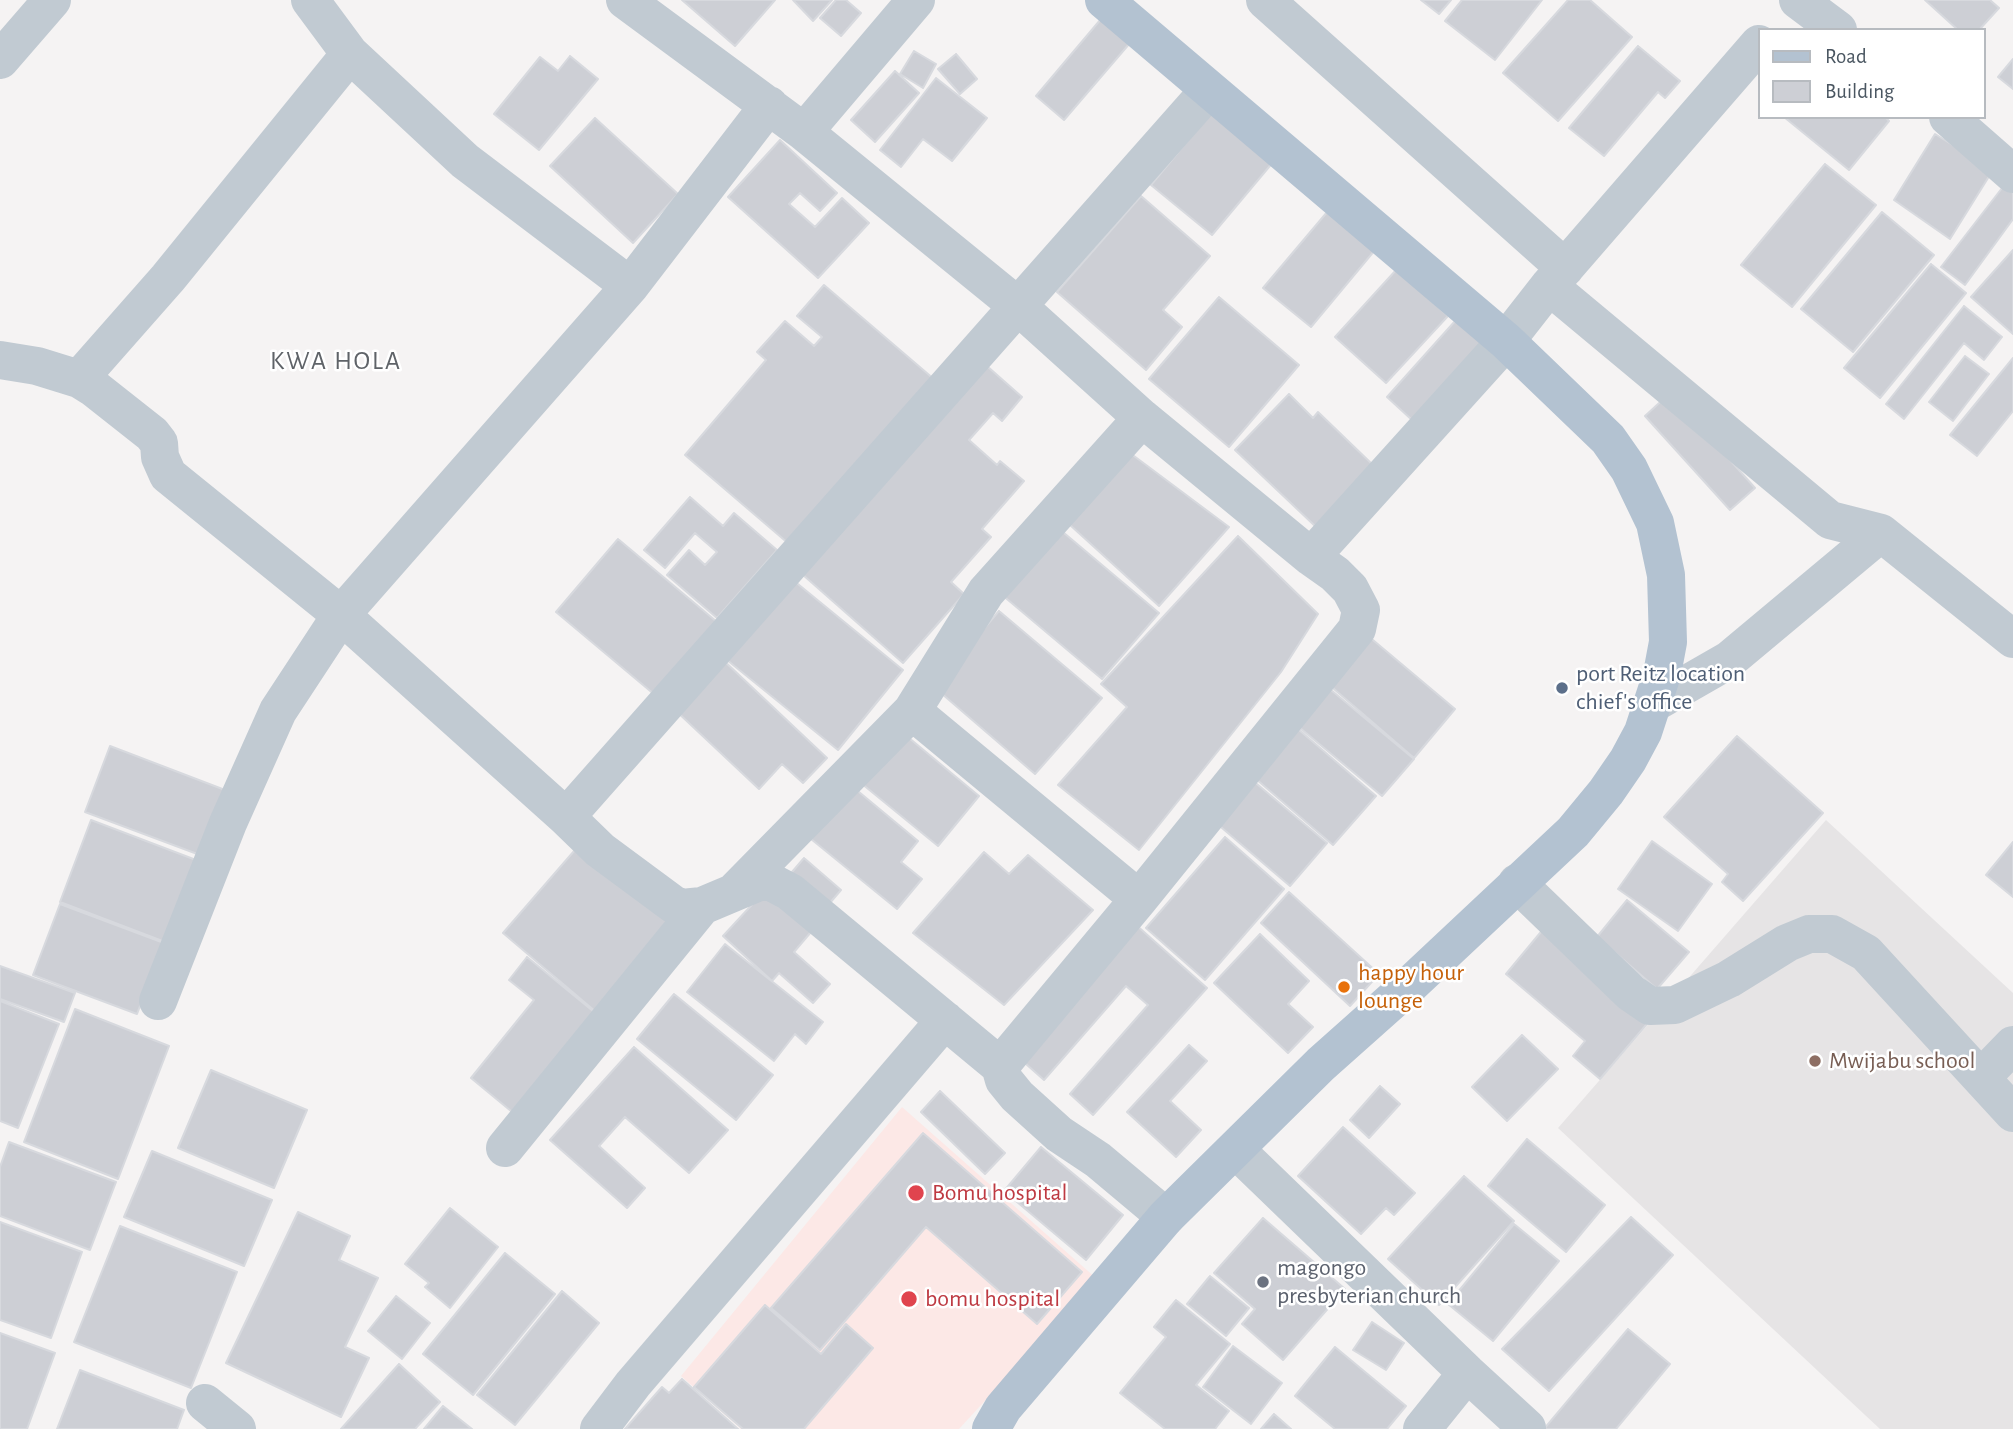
<!DOCTYPE html>
<style>
body{margin:0}
#map{position:relative;width:2013px;height:1429px;overflow:hidden;background:#f5f3f3;font-family:"Alegreya Sans",sans-serif}
canvas{display:block}
.legend{position:absolute;left:1758px;top:28px;width:228px;height:91px;box-sizing:border-box;background:#fff;border:2px solid #b7bbc0;margin:0;padding:9px 12px;list-style:none;font-size:21px;color:#4a5661}
.legend li{display:flex;align-items:center;gap:14px;height:35px}
.legend b{width:35px;border:2px solid #b7bbc0}
</style>
<div id="map">
<canvas width="2013" height="1429"></canvas>
<ul class="legend">
<li><b style="height:9px;background:#b3c2d1"></b>Road</li>
<li><b style="height:19px;background:#cdcfd5"></b>Building</li>
</ul>
</div>
<script>
const ctx = document.querySelector('canvas').getContext('2d');
ctx.lineJoin = 'round';
function fillPath(path, color) { ctx.fillStyle = color; ctx.fill(path, 'evenodd'); }
const poly = rows => new Path2D(rows.map(r => 'M' + r).join(''));
function trace(path, color, width, dash) { ctx.strokeStyle = color; ctx.lineWidth = width; ctx.lineCap = dash ? 'butt' : 'round'; ctx.setLineDash(dash || []); ctx.stroke(path); }
function write(font, color, halo, rows, align = 'center') {
  ctx.font = font + ' "Alegreya Sans",sans-serif'; ctx.lineWidth = 5; ctx.setLineDash([]); ctx.textBaseline = 'middle'; ctx.strokeStyle = halo; ctx.fillStyle = color; for (const [text, x, y, turn = 0] of rows) {
    ctx.save(); ctx.translate(x, y); ctx.rotate((+turn || 0) * Math.PI / 180); ctx.textAlign = isNaN(turn) ? turn : align; if (halo) ctx.strokeText(text, 0, 0); ctx.fillText(text, 0, 0); ctx.restore();
  }
}
fillPath(poly([
 [1826,820,2013,993,2013,1429,1880,1429,1558,1128]
]), '#e6e4e5');
fillPath(poly([
 [902,1107,1097,1279,959,1429,741,1429,681,1376]
]), '#fce8e6');
const building = poly([
 [682,0,775,0,735,46,682,0],
 [793,0,832,0,813,21,793,0],
 [836,0,846,0,861,13,841,36,820,18,836,0],
 [1421,0,1451,0,1439,14,1421,0],
 [1462,0,1542,0,1495,60,1445,21,1462,0],
 [1568,0,1590,0,1632,37,1558,121,1503,73,1568,0],
 [1925,0,1990,0,1999,8,1979,30,1958,30,1925,0],
 [1101,19,1130,43,1064,120,1036,96,1101,19],
 [1638,46,1680,81,1665,98,1658,92,1604,156,1569,128,1638,46],
 [914,51,936,64,923,88,900,74,914,51],
 [956,54,977,79,960,94,938,69,956,54],
 [570,56,598,79,539,150,494,114,540,57,558,71,570,56],
 [2013,59,2013,89,1998,77,2013,59],
 [895,71,919,93,875,142,851,120,895,71],
 [936,78,987,118,952,161,923,139,901,167,880,150,936,78],
 [1213,110,1274,161,1212,235,1151,185,1213,110],
 [1784,117,1885,117,1889,121,1849,170,1784,117],
 [595,118,678,194,633,243,550,166,595,118],
 [1935,134,1993,170,1950,239,1894,200,1935,134],
 [780,140,837,193,820,211,800,193,789,204,815,227,842,198,869,223,818,278,728,197,780,140],
 [1825,164,1876,205,1792,307,1741,265,1825,164],
 [2009,179,2013,184,2013,219,1965,285,1941,267,2009,179],
 [1141,196,1210,256,1163,310,1182,327,1146,370,1057,292,1141,196],
 [1328,211,1375,250,1311,327,1263,288,1328,211],
 [1882,212,1934,255,1853,352,1801,309,1882,212],
 [2013,250,2013,334,1971,297,2013,250],
 [1931,264,1966,293,1880,398,1844,368,1931,264],
 [1397,269,1448,316,1386,383,1335,337,1397,269],
 [824,285,935,380,789,544,685,455,766,360,757,352,785,321,814,346,822,337,797,316,824,285],
 [1219,297,1299,365,1229,447,1149,379,1219,297],
 [1964,306,2002,337,1984,360,1964,343,1904,419,1886,404,1964,306],
 [1456,320,1481,343,1412,420,1387,397,1456,320],
 [1965,356,1989,374,1953,421,1929,402,1965,356],
 [2013,358,2013,411,1977,456,1950,435,2013,358],
 [979,359,1022,397,1002,421,993,413,969,440,997,465,1000,461,1024,481,982,529,991,537,951,582,964,594,903,663,794,567,979,359],
 [1670,393,1755,488,1730,510,1645,416,1670,393],
 [1289,394,1313,418,1318,412,1373,465,1315,526,1235,450,1289,394],
 [1126,450,1229,527,1159,606,1059,515,1126,450],
 [690,497,723,526,734,513,777,550,717,618,667,575,689,550,705,565,717,552,695,533,665,568,644,550,690,497],
 [1051,522,1159,613,1102,679,995,589,1051,522],
 [1238,536,1318,614,1281,672,1139,850,1058,785,1127,707,1101,684,1238,536],
 [618,539,717,622,655,695,556,612,618,539],
 [793,580,903,670,838,750,727,660,793,580],
 [999,611,1102,698,1035,774,934,687,999,611],
 [1367,635,1455,709,1414,758,1327,683,1367,635],
 [721,658,827,758,803,783,782,764,759,789,674,709,721,658],
 [1325,685,1414,759,1382,796,1294,723,1325,685],
 [1291,723,1376,796,1333,845,1249,773,1291,723],
 [897,728,979,796,938,846,856,779,897,728],
 [1737,736,1823,813,1743,901,1722,882,1728,874,1664,817,1737,736],
 [110,746,225,790,200,855,85,812,110,746],
 [1251,779,1327,843,1290,886,1215,822,1251,779],
 [853,787,918,841,901,862,922,879,897,909,811,839,853,787],
 [91,820,196,860,165,942,60,902,91,820],
 [1225,837,1284,889,1205,980,1146,928,1225,837],
 [1652,841,1712,884,1678,931,1618,889,1652,841],
 [2013,842,2013,897,1986,875,2013,842],
 [581,843,673,922,596,1012,503,933,581,843],
 [984,852,1009,874,1028,855,1093,910,1004,1005,913,933,984,852],
 [804,858,841,890,823,911,786,879,804,858],
 [772,883,817,925,794,952,830,984,813,1003,779,973,772,981,723,936,772,883],
 [1289,892,1379,974,1350,1006,1261,923,1289,892],
 [1627,900,1689,952,1657,989,1597,937,1627,900],
 [60,904,164,943,137,1014,33,975,60,904],
 [1135,924,1207,988,1093,1115,1070,1094,1148,1005,1126,986,1044,1080,1017,1056,1135,924],
 [1545,927,1652,1018,1600,1079,1573,1056,1585,1041,1506,974,1545,927],
 [1260,934,1309,981,1288,1004,1313,1027,1288,1053,1214,983,1260,934],
 [725,944,823,1022,806,1044,795,1034,774,1061,687,992,725,944],
 [527,957,599,1016,517,1116,471,1078,534,1000,509,980,527,957],
 [0,966,75,993,64,1022,0,999,0,966],
 [674,994,773,1075,736,1120,637,1039,674,994],
 [0,1001,59,1024,18,1128,0,1121,0,1001],
 [75,1009,169,1046,118,1179,24,1142,75,1009],
 [1522,1035,1558,1069,1507,1121,1472,1087,1522,1035],
 [1189,1045,1207,1061,1170,1101,1201,1130,1176,1157,1127,1112,1189,1045],
 [634,1047,728,1130,689,1173,625,1117,599,1146,645,1188,627,1208,550,1140,634,1047],
 [211,1070,307,1110,274,1188,178,1148,211,1070],
 [1380,1086,1400,1104,1369,1138,1350,1120,1380,1086],
 [940,1091,1005,1153,985,1174,921,1112,940,1091],
 [1343,1127,1415,1193,1394,1215,1386,1208,1361,1234,1298,1176,1343,1127],
 [923,1133,1082,1272,1037,1324,926,1227,820,1350,771,1308,923,1133],
 [1527,1139,1605,1205,1566,1252,1488,1186,1527,1139],
 [9,1142,116,1182,90,1250,0,1216,0,1167,9,1142],
 [1041,1147,1123,1215,1086,1260,1004,1191,1041,1147],
 [152,1151,272,1200,244,1266,124,1217,152,1151],
 [1464,1176,1514,1221,1439,1305,1388,1259,1464,1176],
 [450,1208,498,1247,450,1308,425,1287,429,1283,405,1264,450,1208],
 [298,1212,350,1236,339,1260,378,1278,345,1347,369,1358,341,1417,226,1363,298,1212],
 [1631,1217,1673,1255,1549,1391,1502,1349,1631,1217],
 [1263,1218,1345,1289,1283,1360,1242,1324,1255,1309,1214,1273,1263,1218],
 [0,1222,82,1252,51,1338,0,1320,0,1222],
 [1514,1224,1559,1261,1493,1341,1448,1304,1514,1224],
 [120,1226,237,1272,191,1388,74,1342,120,1226],
 [505,1253,555,1294,473,1395,423,1354,505,1253],
 [1210,1276,1249,1308,1226,1336,1187,1304,1210,1276],
 [562,1291,599,1323,515,1425,477,1395,562,1291],
 [396,1296,430,1323,402,1359,368,1331,396,1296],
 [1176,1300,1230,1344,1196,1385,1229,1411,1215,1429,1165,1429,1120,1393,1166,1337,1154,1327,1176,1300],
 [765,1305,821,1354,846,1324,873,1348,804,1429,743,1429,694,1387,765,1305],
 [1372,1322,1404,1343,1386,1370,1353,1350,1372,1322],
 [1628,1329,1670,1364,1616,1429,1544,1429,1628,1329],
 [0,1333,55,1353,27,1429,0,1429,0,1333],
 [1233,1346,1282,1383,1251,1424,1203,1387,1233,1346],
 [1335,1347,1406,1406,1387,1429,1335,1429,1295,1396,1335,1347],
 [399,1364,440,1402,415,1429,341,1429,399,1364],
 [80,1370,184,1410,177,1429,57,1429,80,1370],
 [682,1379,738,1429,625,1429,662,1387,669,1393,682,1379],
 [443,1406,472,1429,424,1429,443,1406],
 [1274,1414,1291,1429,1261,1429,1274,1414]
]);
fillPath(building, '#cdcfd5');
trace(building, '#d7d9de', 2);
trace(poly([
 [310,0,350,54,465,161,630,286],
 [625,0,804,132,1019,307,1142,418,1311,557,1335,574,1350,589,1361,610,1357,629,1139,899,1000,1066],
 [1265,0,1565,268],
 [1798,0,1838,30],
 [0,60,52,0],
 [1948,117,2013,174],
 [804,132,916,0],
 [1549,286,1830,520,1881,533,2013,639],
 [0,360,37,366,79,379,95,389,152,434,159,443,160,457,168,475,341,615,566,817,600,850,673,904,682,908,702,906,759,882,771,882,790,892,1000,1066,1004,1080,1017,1096,1059,1134,1098,1160,1166,1217],
 [79,379,168,278,350,54],
 [1311,557,1506,341,1549,286,1759,44],
 [1654,703,1729,660,1881,533],
 [912,711,1139,899],
 [566,817,1209,90],
 [1517,883,1631,993,1650,1006,1675,1005,1729,979,1787,943,1809,934,1832,934,1866,953,2013,1113],
 [735,891,912,711,986,592,1142,418],
 [158,1001,228,823,278,711,341,615,630,286,769,105],
 [1981,1078,2013,1045],
 [505,1148,702,906],
 [1236,1150,1467,1373,1527,1428],
 [205,1403,237,1429],
 [599,1429,633,1384,945,1020],
 [1422,1429,1467,1373]
]), '#c1cad2', 38);
trace(poly([
 [991,1429,1003,1408,1166,1217,1321,1064,1412,983,1573,832,1606,792,1628,760,1643,732,1662,674,1668,642,1666,575,1655,523,1629,469,1608,439,1506,341,1104,0]
]), '#b3c2d1', 38);
for (const [x, y, r, color] of [
 [1562,688,7,"#5c6f8a"],
 [1344,987,7,"#e8710a"],
 [1815,1061,7,"#8d6e63"],
 [916,1193,9,"#e0444e"],
 [1263,1282,7,"#6b7280"],
 [909,1299,9,"#e0444e"]
]) { const dot = new Path2D(); dot.arc(x, y, r, 0, 2 * Math.PI); ctx.fillStyle = color; ctx.fill(dot); trace(dot, '#fff', 2.5); }
write('24px', '#4e5e75', '#fff', [
 ["port Reitz location",1576,674],
 ["chief's office",1576,702]
], 'left');
write('24px', '#c56008', '#fff', [
 ["happy hour",1358,973],
 ["lounge",1358,1001]
], 'left');
write('24px', '#785e54', '#fff', [
 ["Mwijabu school",1829,1061]
], 'left');
write('24px', '#be3a42', '#fff', [
 ["Bomu hospital",932,1193],
 ["bomu hospital",925,1299]
], 'left');
write('24px', '#5b616d', '#fff', [
 ["magongo",1277,1268],
 ["presbyterian church",1277,1296]
], 'left');
ctx.letterSpacing = '2px';
write('26px', '#5f6368', '#fff', [
 ["KWA HOLA",336,361]
]);
ctx.letterSpacing = '0px';
</script>
